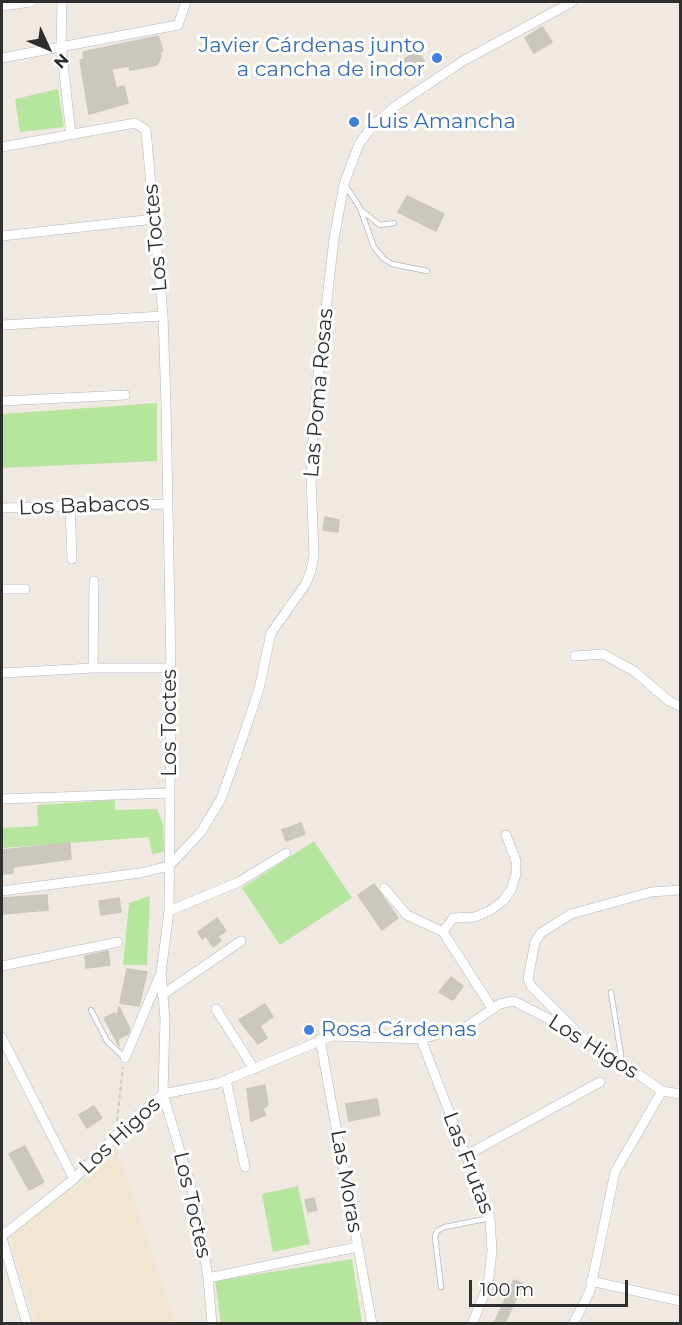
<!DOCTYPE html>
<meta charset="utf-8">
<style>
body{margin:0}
#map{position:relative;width:682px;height:1325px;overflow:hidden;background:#efe9e1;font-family:Montserrat,sans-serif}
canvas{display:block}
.frame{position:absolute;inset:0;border:3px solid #2e2e2e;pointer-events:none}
.north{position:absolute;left:18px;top:18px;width:60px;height:60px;-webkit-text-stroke:4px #fff;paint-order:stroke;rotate:134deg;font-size:16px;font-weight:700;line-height:24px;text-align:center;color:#2e2e2e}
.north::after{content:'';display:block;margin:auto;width:21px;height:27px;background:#2e2e2e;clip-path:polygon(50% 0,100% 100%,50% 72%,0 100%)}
.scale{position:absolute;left:469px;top:1280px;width:159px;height:27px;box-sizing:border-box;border:3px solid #2e2e2e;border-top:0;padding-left:8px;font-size:18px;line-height:21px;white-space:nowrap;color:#2e2e2e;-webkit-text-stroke:4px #fff;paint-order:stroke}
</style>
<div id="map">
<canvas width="682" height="1325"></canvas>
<div class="frame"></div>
<div class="north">N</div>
<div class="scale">100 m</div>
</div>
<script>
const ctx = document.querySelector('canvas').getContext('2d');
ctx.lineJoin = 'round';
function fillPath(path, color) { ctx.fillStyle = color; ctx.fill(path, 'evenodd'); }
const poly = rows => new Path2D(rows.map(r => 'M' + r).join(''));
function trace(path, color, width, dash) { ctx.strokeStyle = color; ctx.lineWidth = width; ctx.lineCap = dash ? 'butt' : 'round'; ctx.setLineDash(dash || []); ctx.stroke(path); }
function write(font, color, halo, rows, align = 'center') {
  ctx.font = font + ' Montserrat,sans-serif'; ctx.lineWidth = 6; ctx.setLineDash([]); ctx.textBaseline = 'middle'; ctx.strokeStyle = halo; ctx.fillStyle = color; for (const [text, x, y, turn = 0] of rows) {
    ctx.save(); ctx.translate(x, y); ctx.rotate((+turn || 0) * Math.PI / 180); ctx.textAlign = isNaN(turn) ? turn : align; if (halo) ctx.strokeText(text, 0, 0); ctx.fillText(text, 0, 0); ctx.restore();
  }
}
fillPath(poly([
 [116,1147,176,1323,36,1323,8,1233,83,1181]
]), '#f0e6d1');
fillPath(poly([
 [58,89,64,127,20,132,15,99],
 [157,403,157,461,2,468,2,414],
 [115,800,115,810,157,809,163,824,164,852,152,854,149,837,2,848,2,828,38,826,37,805],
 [314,841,352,898,280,945,242,888],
 [150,896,147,965,123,965,129,903],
 [298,1186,310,1244,273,1252,262,1194],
 [352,1259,362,1323,221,1323,215,1281]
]), '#b6e59e');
const building = poly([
 [542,27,552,42,534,53,525,38,542,27],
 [158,36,163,51,160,51,161,57,157,65,130,70,129,66,112,69,116,88,124,86,128,103,89,114,80,60,84,59,83,52,158,36],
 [417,50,425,62,410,72,403,60,417,50],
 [407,196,444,214,436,231,398,212,407,196],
 [325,517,339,520,338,532,323,530,325,517],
 [301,823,305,834,286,841,282,830,301,823],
 [70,843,71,859,13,867,13,873,2,874,2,850,70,843],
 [374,884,398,918,382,930,358,895,374,884],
 [47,895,48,910,2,914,2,898,47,895],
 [119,898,121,912,101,915,99,901,119,898],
 [217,918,226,931,218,936,221,941,213,947,206,936,202,939,198,932,217,918],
 [108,951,110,965,86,968,85,956,108,951],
 [127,969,147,972,139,1006,120,1003,127,969],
 [451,977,463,986,453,1000,439,992,451,977],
 [265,1004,273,1017,260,1026,267,1038,258,1044,239,1020,265,1004],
 [119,1007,130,1029,128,1034,118,1039,119,1046,104,1018,115,1013,116,1022,119,1007],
 [265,1085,268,1105,263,1109,266,1115,251,1121,247,1089,265,1085],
 [377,1099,380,1115,349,1121,346,1104,377,1099],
 [94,1106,102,1118,87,1128,79,1115,94,1106],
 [25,1146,44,1182,29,1190,9,1154,25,1146],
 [314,1198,317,1210,308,1212,305,1200,314,1198],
 [514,1280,523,1284,505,1323,494,1323,514,1280]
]);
fillPath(building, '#cbc7bf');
trace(building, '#cbc5ba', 1.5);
const service = poly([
 [345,185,360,208,374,247,383,258,392,264,427,271],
 [361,210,380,225,394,223],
 [611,992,621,1055,616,1065],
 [91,1010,107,1041,125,1058],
 [441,1287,435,1237,437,1231,445,1227,490,1218]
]);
const minor = poly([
 [62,2,61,46,71,134],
 [2,6,31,2],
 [2,58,178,25,186,2],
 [2,147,135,123,146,130,163,316,166,405,171,668,169,911,161,973,165,1019,163,1094,197,1208,208,1278,212,1324],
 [2,236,154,219],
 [2,325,163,316],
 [2,401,125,395],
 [70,505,72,559],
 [2,508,166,504],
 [2,589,25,589],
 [575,656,603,654,634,671,669,701,680,706],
 [93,668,94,581],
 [2,673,93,668,171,668],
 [2,799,170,793],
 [384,888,407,915,443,932,492,1008],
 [2,891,140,873,169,866,201,832,221,799,245,731,259,689,271,633,305,585,311,571,314,556,311,477,315,402,334,239,344,184,359,144,374,124,397,105,463,61,572,2],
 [169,911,239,882,286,853],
 [443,932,453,918,475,917,491,910,503,901,511,890,516,874,516,861,506,835],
 [2,966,118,942],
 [162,995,241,941],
 [216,1009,254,1069],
 [574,1029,531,986,528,979,535,942,541,933,571,914,651,892,680,890],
 [2,1038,74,1179],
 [320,1039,372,1324],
 [421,1039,490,1218,492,1251,488,1285,472,1324],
 [125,1058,160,975],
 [226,1080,245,1167],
 [465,1156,600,1082],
 [2,1236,74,1179,119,1132,163,1094,219,1083,332,1036,421,1039,466,1027,500,1004,514,1001,580,1035,616,1065,638,1074,662,1091,680,1094],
 [2,1238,27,1324],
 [208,1278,357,1247],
 [591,1281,680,1301],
 [573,1324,590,1291,615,1172,662,1091]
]);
trace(service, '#b4b7c1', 6);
trace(minor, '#b4b7c1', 10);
trace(poly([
 [117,1121,123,1067]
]), '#c9c9c9', 2, [4.5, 3]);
trace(service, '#fff', 4.5);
trace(minor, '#fff', 9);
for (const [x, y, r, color] of [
 [437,58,6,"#3f7fe0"],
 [354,122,6,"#3f7fe0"],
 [309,1030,6,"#3f7fe0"]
]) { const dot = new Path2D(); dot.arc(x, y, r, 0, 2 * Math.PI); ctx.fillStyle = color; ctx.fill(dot); trace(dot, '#fff', 2); }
write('21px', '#366cbe', '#fff', [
 ["Javier Cárdenas junto",425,46,"right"],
 ["a cancha de indor",425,70,"right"],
 ["Luis Amancha",366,122],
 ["Rosa Cárdenas",321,1030]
], 'left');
write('21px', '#2e2e2e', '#fff', [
 ["Los Toctes",156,238,-95],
 ["Las Poma Rosas",319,393,-85],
 ["Los Babacos",84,506,-2],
 ["Los Toctes",170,723,-90],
 ["Los Higos",593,1047,32],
 ["Los Higos",120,1136,-43],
 ["Las Frutas",468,1163,69],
 ["Las Moras",346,1181,80],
 ["Los Toctes",192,1205,77]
]);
</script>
